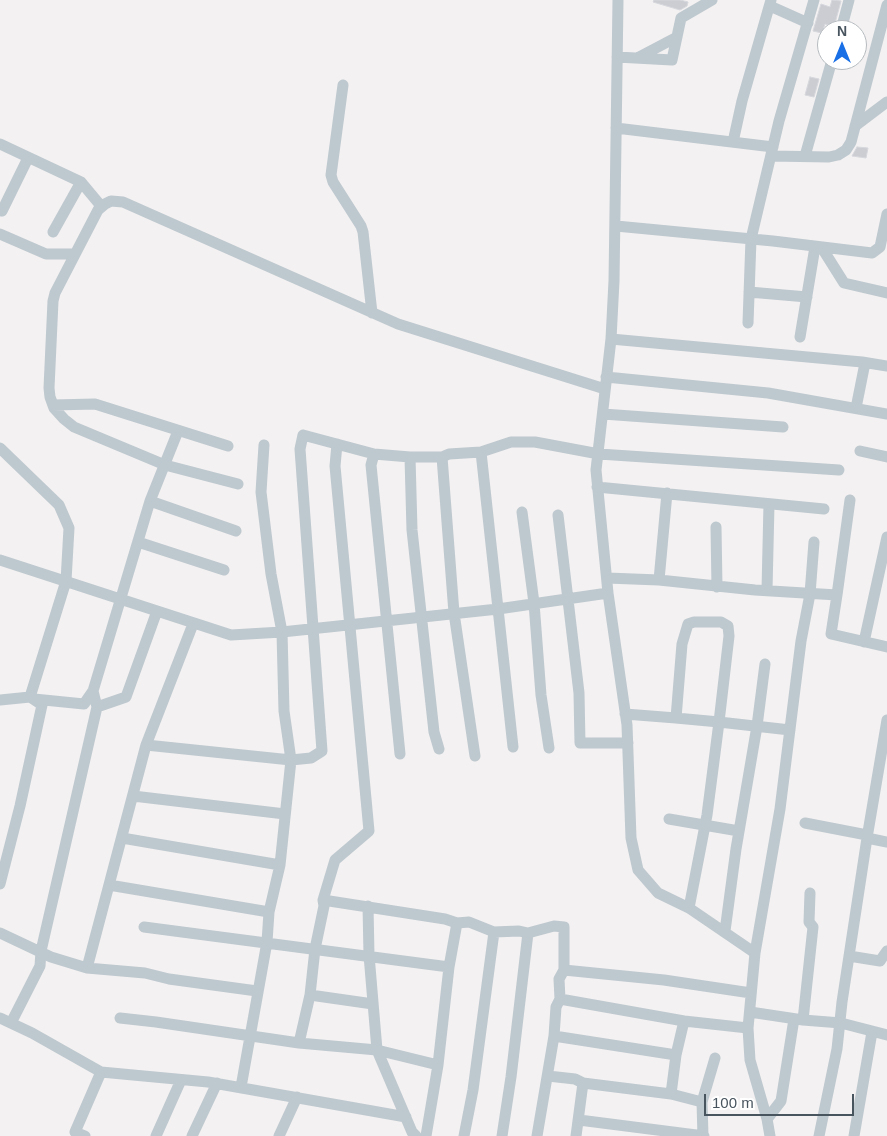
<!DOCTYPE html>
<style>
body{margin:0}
#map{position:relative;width:887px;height:1136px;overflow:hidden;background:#f3f1f1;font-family:Helvetica,sans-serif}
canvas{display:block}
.north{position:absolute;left:817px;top:20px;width:50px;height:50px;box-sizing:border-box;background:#fff;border:1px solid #b6bbbf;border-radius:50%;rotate:0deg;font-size:14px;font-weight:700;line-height:20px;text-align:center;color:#48545e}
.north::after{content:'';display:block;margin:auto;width:18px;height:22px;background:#196fe5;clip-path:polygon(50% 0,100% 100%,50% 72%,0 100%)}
.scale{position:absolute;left:704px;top:1094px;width:150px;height:22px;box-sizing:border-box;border:2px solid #48545e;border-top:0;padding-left:6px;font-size:15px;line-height:18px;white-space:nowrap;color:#48545e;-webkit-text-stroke:4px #fff;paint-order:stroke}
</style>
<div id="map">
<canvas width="887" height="1136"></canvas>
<div class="north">N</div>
<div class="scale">100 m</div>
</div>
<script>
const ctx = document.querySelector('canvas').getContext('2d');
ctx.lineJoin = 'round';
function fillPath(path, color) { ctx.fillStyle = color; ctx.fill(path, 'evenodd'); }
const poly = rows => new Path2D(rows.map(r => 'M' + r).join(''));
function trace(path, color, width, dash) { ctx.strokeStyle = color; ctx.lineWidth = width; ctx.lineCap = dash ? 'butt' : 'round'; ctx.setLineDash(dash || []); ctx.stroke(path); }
const building = poly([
 [654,0,680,0,688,2,687,6,680,10,653,2,654,0],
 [832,0,841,1,834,27,825,24,822,33,813,31,821,4,830,7,832,0],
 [810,77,819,79,814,97,805,95,810,77],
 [857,147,868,148,866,158,852,156,857,147]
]);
fillPath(building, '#cbcdd3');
trace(building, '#d5d7dc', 1);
trace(poly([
 [618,0,614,281,611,339,596,470,608,593,627,725,631,838,638,870,658,893,689,908,755,953,748,1028,750,1060,767,1119,770,1136],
 [770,6,808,23],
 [841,30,849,0],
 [617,57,672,60,681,18,712,0],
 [639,57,677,37],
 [343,85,331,175,333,182,361,226,363,232,372,313],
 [855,126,887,102],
 [616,128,773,147],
 [733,142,742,101,771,0],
 [0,144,81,182,101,206],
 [771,156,829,157,838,155,846,150,851,142,887,5],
 [805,156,832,60],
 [2,211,28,158],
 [616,226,773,241,872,253,880,247,887,214],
 [53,232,81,182],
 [0,234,46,254,75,254],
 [822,248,844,283,887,293],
 [749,292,807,297],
 [748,323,751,239,779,121,814,0],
 [800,337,815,247],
 [611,339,862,362,887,366],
 [606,377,768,393,887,414],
 [53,405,95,404,228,446],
 [856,408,865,363],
 [603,414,783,427],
 [337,444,335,466,369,831,335,860,323,900,445,919,457,923,469,922,494,932,519,931,528,933,554,926,564,927,564,970,559,979,560,999,556,1007,554,1036,537,1136],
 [0,448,59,505,69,528,66,581,30,697],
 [860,451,887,457],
 [481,452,513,747],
 [374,454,371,465,400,754],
 [410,457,412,530,434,732,439,749],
 [442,457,454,613,475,756],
 [238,484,165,465,74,427,64,419,54,408,50,397,49,388,53,301,55,293,98,210,105,204,111,201,123,202,398,324,605,389],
 [597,487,824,509],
 [150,501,236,531],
 [522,512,534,603,541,695,549,748],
 [558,515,579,693,580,743,628,743],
 [716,527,717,587],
 [138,542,224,570],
 [0,560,231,635,282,632,498,609,608,593],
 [607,578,659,580,667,493],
 [659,580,755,590,837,595,850,500],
 [767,590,769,504],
 [837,595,831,634,887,647],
 [193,624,146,745,291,760,311,758,322,751,300,449,303,435,374,454,410,457,442,457,449,454,481,452,511,442,535,442,599,454,839,470],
 [864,642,887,537],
 [34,699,84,704,93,691],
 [0,700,30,697,42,705,20,806,0,884],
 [97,707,126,697,157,611],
 [625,714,676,718],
 [133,796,285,814],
 [669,819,739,831],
 [805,823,867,835],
 [122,838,280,865],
 [867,838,887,842],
 [109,885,269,912],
 [368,906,369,955,377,1050,412,1132,416,1136],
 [689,908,707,815,714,761,719,722,729,636,728,626,721,622,694,622,688,624,682,644,676,718,719,722,790,730],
 [144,927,449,967],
 [725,931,736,849,757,726,765,664],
 [0,933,51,957,87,968,145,973,169,979,257,991],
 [755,953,780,809,801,641,810,594,814,542],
 [849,956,880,961,887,951],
 [87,968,146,745],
 [564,970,664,980,751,993],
 [310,995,373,1004],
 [560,999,684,1021],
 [750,1012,803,1020,813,927,809,922,810,893],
 [0,1018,32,1033,101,1072,208,1082,406,1117],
 [120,1018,156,1022,299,1043,377,1050,438,1065],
 [803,1020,841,1023,887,1035],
 [11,1023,40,966,41,951,97,707,93,691,150,501,178,431],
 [554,1036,676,1055],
 [299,1043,310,995,315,949,324,906,323,900],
 [548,1076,575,1079,583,1083,671,1094],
 [241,1087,267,942,269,912,280,865,291,760,284,711,282,632,271,574,261,492,264,445],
 [702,1102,671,1094,676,1055,684,1021,748,1028],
 [767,1119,781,1101,794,1019],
 [579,1120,704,1136],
 [85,1136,75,1132,101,1072],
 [156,1136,181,1080],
 [192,1136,217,1083],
 [279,1136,297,1097],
 [426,1136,438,1065,449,967,457,923],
 [464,1136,473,1090,494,932],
 [502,1136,511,1077,528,933],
 [576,1136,583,1083],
 [703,1136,702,1102,715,1058],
 [819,1136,837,1049,842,1002,867,838,887,720],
 [854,1136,872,1032]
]), '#bec8cf', 11);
</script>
